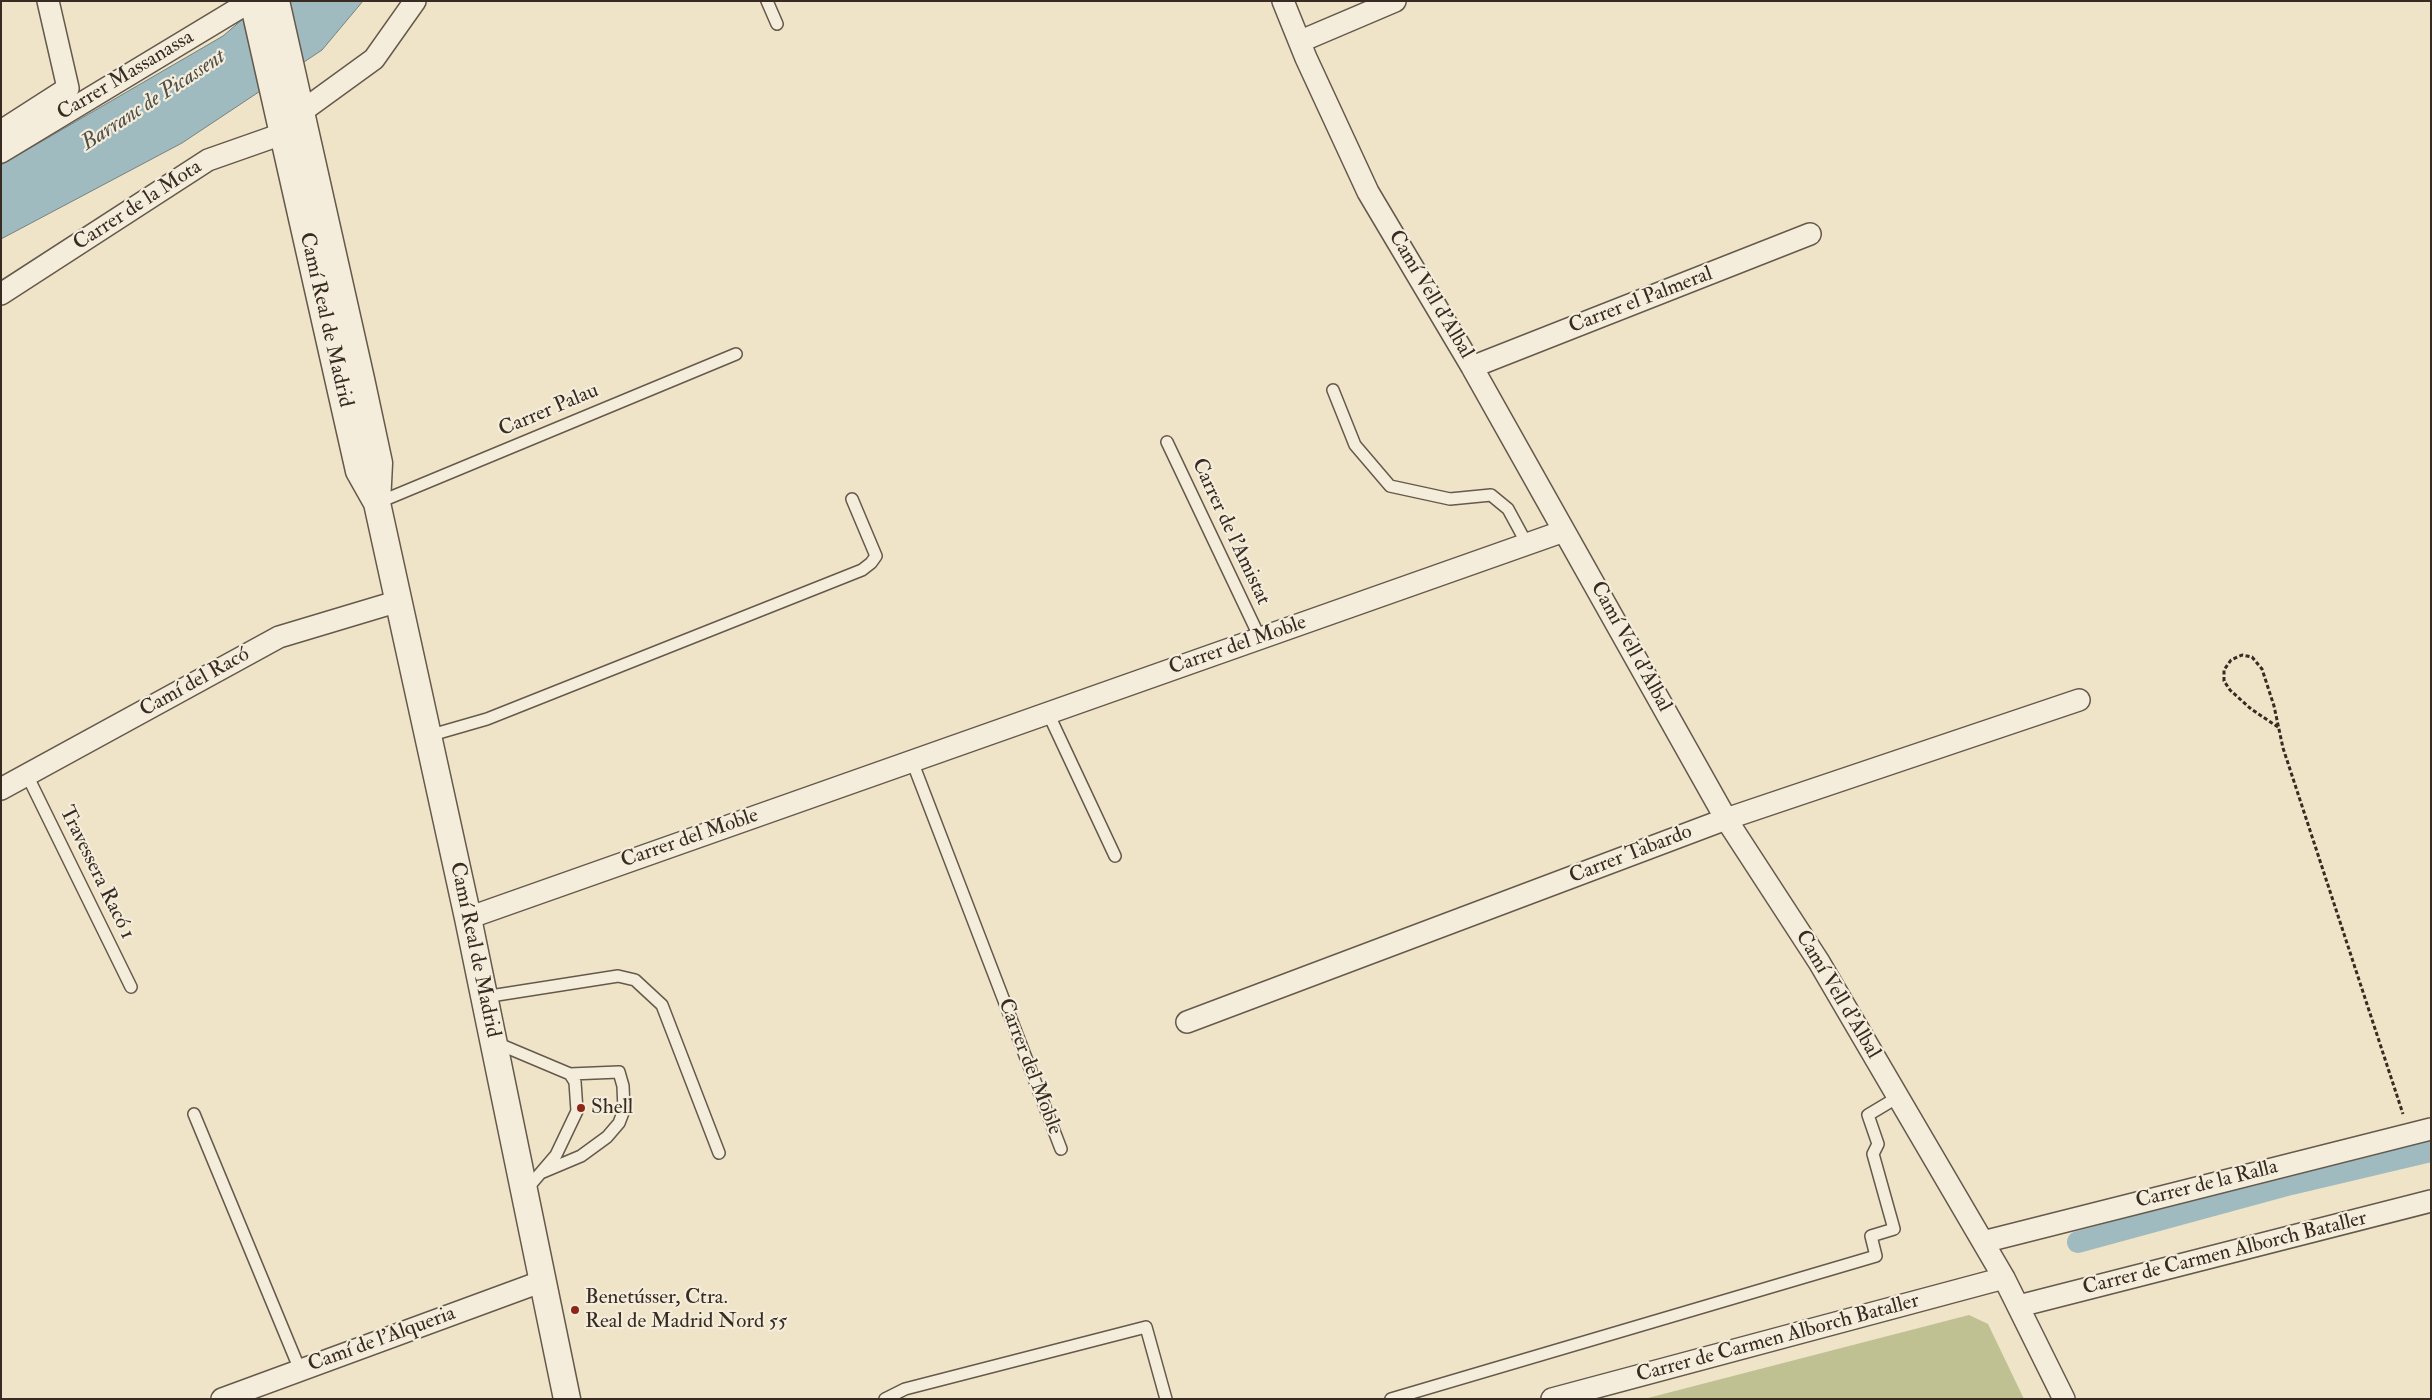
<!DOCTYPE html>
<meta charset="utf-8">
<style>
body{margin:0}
#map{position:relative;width:2432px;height:1400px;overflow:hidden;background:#efe3c8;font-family:"IM FELL Double Pica",serif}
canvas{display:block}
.frame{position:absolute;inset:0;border:2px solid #372b22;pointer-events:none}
</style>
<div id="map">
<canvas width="2432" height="1400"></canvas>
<div class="frame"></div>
</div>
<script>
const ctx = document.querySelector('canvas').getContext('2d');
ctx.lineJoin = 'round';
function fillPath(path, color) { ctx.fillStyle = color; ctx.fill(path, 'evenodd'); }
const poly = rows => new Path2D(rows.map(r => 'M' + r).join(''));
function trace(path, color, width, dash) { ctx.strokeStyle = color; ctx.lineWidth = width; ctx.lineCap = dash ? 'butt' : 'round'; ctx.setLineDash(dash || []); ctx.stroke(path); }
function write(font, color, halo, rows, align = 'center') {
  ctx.font = font + ' "IM FELL Double Pica",serif'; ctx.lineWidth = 4.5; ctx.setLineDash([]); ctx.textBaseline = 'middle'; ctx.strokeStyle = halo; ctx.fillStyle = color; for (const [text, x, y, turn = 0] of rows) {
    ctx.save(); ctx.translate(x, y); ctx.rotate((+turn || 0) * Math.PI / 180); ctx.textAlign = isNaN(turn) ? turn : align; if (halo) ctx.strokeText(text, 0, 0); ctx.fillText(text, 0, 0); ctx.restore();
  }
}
fillPath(poly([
 [1969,1315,1988,1324,2024,1399,1644,1399]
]), '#c0c192');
const water = poly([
 [264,1,363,1,322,50,182,143,1,239,1,165,223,36,264,1]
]);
fillPath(water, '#9fbbc0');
trace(water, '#758181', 1);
trace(poly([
 [2078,1242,2291,1184,2431,1151]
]), '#9fbbc0', 22);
const service = poly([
 [767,1,777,24],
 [1333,390,1355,445,1390,486,1450,499,1491,495,1508,509,1527,544],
 [1167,442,1260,638],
 [377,503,736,354],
 [1048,713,1115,856],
 [428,736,487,719,862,570,871,563,876,556,852,499],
 [912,761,1061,1149],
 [27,775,131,987],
 [484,997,618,976,635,980,662,1005,719,1153],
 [494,1042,570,1074,575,1082,577,1111,556,1155,526,1190],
 [194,1114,300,1370],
 [543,1172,581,1156,607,1137,619,1123,624,1110,623,1086,619,1072,570,1074],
 [885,1399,905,1389,1146,1327,1166,1399],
 [1391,1399,1876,1256,1871,1236,1894,1229,1873,1154,1878,1144,1868,1115,1898,1097]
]);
const minor = poly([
 [1283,1,1306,58,1368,192,1472,367,1726,819,1819,962,2004,1278,2064,1399],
 [1301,41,1395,1],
 [287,109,301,112,374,59,415,1],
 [1,131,68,88,48,1],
 [1,152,251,1],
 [1,294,208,160,282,134,294,147],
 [1472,367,1810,234],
 [1,789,279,637,399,601],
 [468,918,1564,531],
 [1187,1022,1726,819,2079,700],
 [1983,1242,2431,1129],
 [2019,1306,2431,1201],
 [222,1399,543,1281],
 [1552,1399,2004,1278]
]);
const tertiary = poly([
 [253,1,359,471,377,503],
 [276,1,361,379,379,463,377,503,468,918,567,1399]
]);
trace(service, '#65594c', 14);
trace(minor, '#65594c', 24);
trace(tertiary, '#65594c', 29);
trace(poly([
 [2278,727,2251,709,2230,690,2224,681,2224,670,2231,660,2242,655,2252,657,2262,669,2274,706,2283,748,2403,1114]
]), '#372b22', 3, [4, 2.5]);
trace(service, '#f5eddb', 11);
trace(minor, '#f5eddb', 21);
trace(tertiary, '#f5eddb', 26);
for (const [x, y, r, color] of [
 [581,1108,5,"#8f2418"],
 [575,1310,5,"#8f2418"]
]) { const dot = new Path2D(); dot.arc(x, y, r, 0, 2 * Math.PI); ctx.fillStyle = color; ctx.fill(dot); trace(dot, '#f5eddb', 2); }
write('21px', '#372b22', '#f5eddb', [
 ["Carrer Massanassa",126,76,-31],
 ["Carrer de la Mota",138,206,-33],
 ["Camí Vell d'Albal",1430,295,59],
 ["Carrer el Palmeral",1641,301,-21],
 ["Camí Real de Madrid",325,320,77],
 ["Carrer Palau",549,411,-23],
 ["Carrer de l'Amistat",1230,532,65],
 ["Carrer del Moble",1238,646,-19],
 ["Camí Vell d'Albal",1630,647,61],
 ["Camí del Racó",195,683,-29],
 ["Carrer del Moble",690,839,-19],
 ["Carrer Tabardo",1631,855,-21],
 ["Travessera Racó 1",96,873,64],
 ["Camí Real de Madrid",474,950,78],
 ["Camí Vell d'Albal",1837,995,59],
 ["Carrer del Moble",1029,1067,69],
 ["Carrer de la Ralla",2207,1185,-14],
 ["Carrer de Carmen Alborch Bataller",2225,1254,-14],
 ["Carrer de Carmen Alborch Bataller",1778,1339,-15],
 ["Camí de l'Alqueria",382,1340,-20]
]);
write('21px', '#372b22', '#f5eddb', [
 ["Shell",591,1108],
 ["Benetússer, Ctra.",585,1298],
 ["Real de Madrid Nord 55",585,1322]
], 'left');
write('italic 22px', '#514f4a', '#f5eddb', [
 ["Barranc de Picassent",154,101,-33]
]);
</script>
